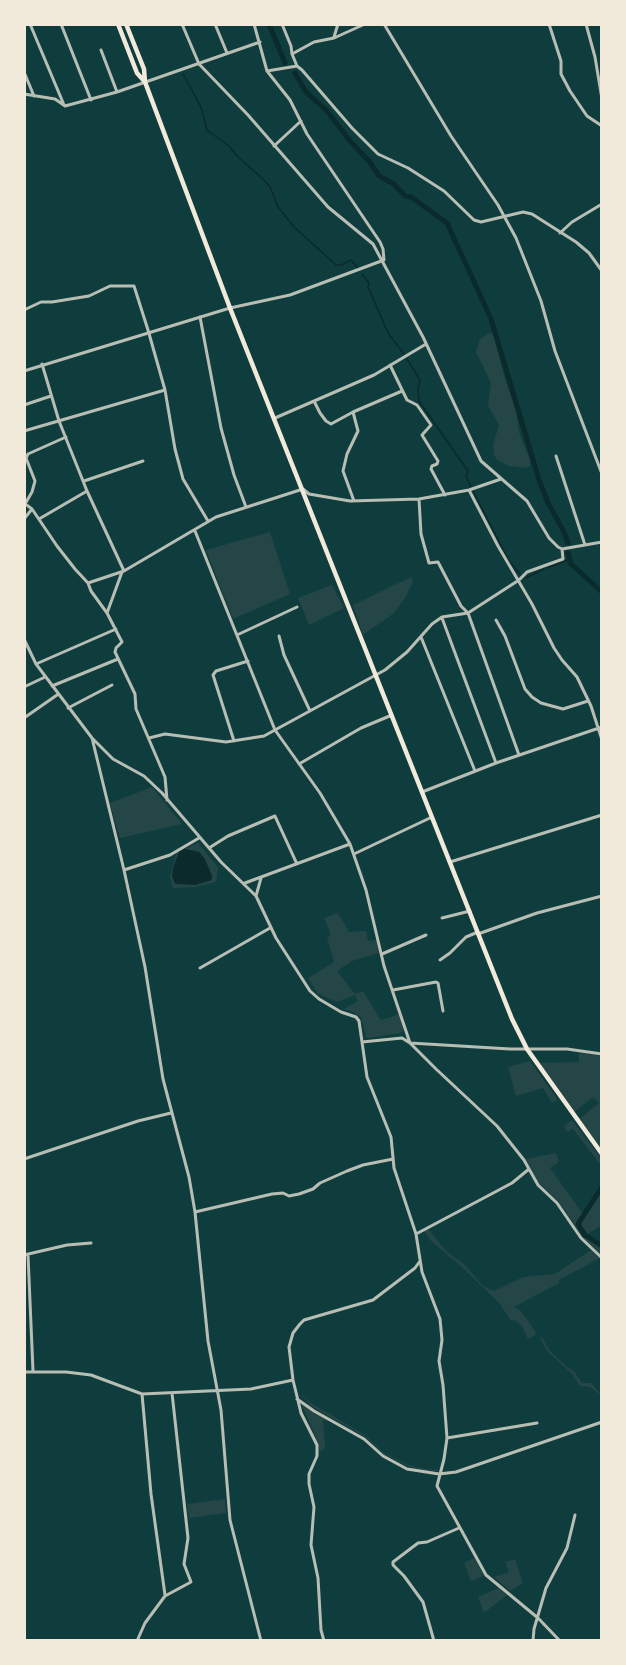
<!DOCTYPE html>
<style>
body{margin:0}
#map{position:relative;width:626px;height:1665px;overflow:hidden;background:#0f3d3e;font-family:"Fira Sans Condensed",sans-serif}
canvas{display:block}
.frame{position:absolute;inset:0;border:26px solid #f1e9da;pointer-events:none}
</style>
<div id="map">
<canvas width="626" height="1665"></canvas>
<div class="frame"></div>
</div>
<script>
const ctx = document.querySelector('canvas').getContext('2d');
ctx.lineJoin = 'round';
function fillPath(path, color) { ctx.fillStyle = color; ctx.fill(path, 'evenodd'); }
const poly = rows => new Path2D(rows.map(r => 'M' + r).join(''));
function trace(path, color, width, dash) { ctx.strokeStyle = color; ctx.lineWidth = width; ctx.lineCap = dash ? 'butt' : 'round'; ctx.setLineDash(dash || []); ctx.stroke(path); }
fillPath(poly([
 [489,333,492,333,494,336,505,379,516,410,519,432,530,460,530,466,526,468,509,466,497,460,494,455,493,445,499,425,488,406,491,383,476,352,480,339],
 [270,532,290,594,233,619,206,550],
 [411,577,413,581,405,598,394,613,363,635,353,605],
 [332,585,344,608,309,625,298,598],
 [152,787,182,824,120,838,110,803],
 [198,843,218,867,216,882,195,887,173,888,170,876,177,851,179,852,172,876,212,876,204,859,199,852,185,849],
 [338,913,349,932,366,931,368,941,377,940,379,953,352,961,337,971,355,994,363,991,381,1020,400,1014,404,1030,401,1033,368,1038,366,1037,361,1017,351,1011,343,1009,358,1001,355,995,337,1002,318,994,308,978,334,962,327,937,331,935,324,918],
 [579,1053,602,1056,602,1150,579,1119,599,1103,593,1097,574,1112,538,1063,579,1062],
 [530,1061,558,1100,552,1103,543,1088,516,1096,508,1067],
 [572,1120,602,1159,602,1167,573,1129,567,1132,564,1126],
 [556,1153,559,1162,550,1168,583,1214,577,1223,579,1229,585,1236,602,1248,602,1256,584,1238,559,1202,538,1182,526,1159],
 [602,1189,602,1225,586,1235,578,1224],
 [428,1229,447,1252,465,1265,483,1286,494,1291,523,1277,555,1274,591,1250,600,1258,559,1280,559,1283,514,1307,521,1311,537,1334,528,1339,521,1325,514,1320,511,1321,500,1304,462,1267,431,1241,424,1231],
 [542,1337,549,1350,567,1367,574,1371,582,1383,591,1383,602,1396,590,1387,580,1386,572,1374,547,1351,540,1338],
 [299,1392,311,1403,365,1435,384,1453,409,1465,425,1469,439,1470,438,1471,423,1470,408,1466,384,1454,364,1436,311,1406],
 [302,1405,327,1419,323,1421,325,1448,320,1452,316,1438],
 [225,1499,226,1513,189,1518,187,1504],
 [474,1558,484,1576,471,1581,464,1563],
 [515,1559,523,1583,510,1591,494,1577,509,1572,505,1562],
 [499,1588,507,1595,484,1613,478,1597]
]), '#244646');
fillPath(poly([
 [185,849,199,852,205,859,212,876,212,880,195,885,175,884,172,876,173,868,179,852]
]), '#0a2a2b');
trace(poly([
 [183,74,201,107,207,130,229,146,237,156,264,180,270,187,278,207,294,227,336,265,341,265,351,260,358,268],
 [362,274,369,283,368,287,388,333,404,354],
 [407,359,420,380,418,390,419,401,468,471,466,476,471,487],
 [473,491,509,561,520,574],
 [547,568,568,560],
 [526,578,544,569]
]), '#0a2a2b', 1.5);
trace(poly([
 [269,24,285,63],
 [295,73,306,92,327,111,350,141,369,161,379,176,394,184,405,196,411,197,447,223,491,319,539,480,548,503,563,530,568,543],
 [568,553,571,564,602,592],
 [602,1187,578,1224,585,1235,602,1246]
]), '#0a2a2b', 5);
trace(poly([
 [30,24,64,105],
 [61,24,91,100],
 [182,24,199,64,248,115,328,207,373,244,423,337,481,461,527,501,549,538,558,547,562,549,602,542],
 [215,24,227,53],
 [282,24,291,46,292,54],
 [384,24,451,136,498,205,516,238,541,301,555,351,602,474],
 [549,24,561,61,561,74,570,91,587,116,602,126],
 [586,24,595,57,602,99],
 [334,37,338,24],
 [101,50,117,92],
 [297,66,292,54,314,42,334,38,365,24],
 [267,71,297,66,302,70,352,128,378,154,408,168,444,191,474,220,481,222,523,212,532,214,576,242,589,253,602,271],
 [24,72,34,96],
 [24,94,55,99,65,106,117,92,260,42],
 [274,146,301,121],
 [560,233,572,222,602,204],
 [230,308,290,295,384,260,383,249,380,242,307,134,290,100,267,71,254,24],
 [24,310,41,302,52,302,89,296,110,286,134,286,148,330,165,390,175,449,183,479,208,521],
 [200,317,221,428,234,475,246,507],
 [42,364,59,421,87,491,124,571],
 [390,365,407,400,417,405,431,425,422,435,438,461,437,464,432,466,431,469,445,495],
 [314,401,320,413,326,421,331,424,353,412,402,391],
 [24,405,51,396],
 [353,412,358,431,347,454,343,471,354,501],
 [275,418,374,375,426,344],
 [24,431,165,390],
 [556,456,585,545],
 [84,481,143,461],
 [469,490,498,546,532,604,554,648,562,660,577,677,591,706,602,740],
 [419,499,421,534,429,563,438,562,461,606,468,613,519,755],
 [24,503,32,509,57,546,75,569,88,583,91,591,107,613],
 [25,504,32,492,35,481,26,458,28,454,66,437],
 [24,519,32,509],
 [39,519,87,491],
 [195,531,275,730,320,793,350,844,366,890,384,966,410,1043,436,1069,497,1126,524,1160,538,1185,557,1203,581,1238,602,1258],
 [122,572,107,613,122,642,116,648,115,652,135,694,136,709,165,777,167,800],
 [88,583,124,571,216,517,303,489,309,494,350,501,419,499,469,490,501,479],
 [442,618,496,763],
 [496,620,505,636,525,689,532,697,541,703,563,709,588,701],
 [237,635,297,607],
 [279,636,284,655,310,711],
 [421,637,475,771],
 [24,639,36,664,92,738,124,870,145,967,163,1079,189,1177,195,1212,208,1341,221,1410,230,1520,261,1641],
 [36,664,116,629],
 [52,686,118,659],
 [24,687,45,677],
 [68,708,112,685],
 [24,718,57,695],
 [92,738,113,759,144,776,162,793,221,862,256,896,276,938,310,991,319,999,341,1012,356,1017,359,1021,367,1077,391,1137,394,1168,416,1234,422,1272,440,1319,442,1340,439,1361,443,1385,447,1438,444,1459,437,1486,486,1575,538,1618,560,1641],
 [149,738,165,734,226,742,264,736,385,670,407,652,432,624,442,617,468,613,519,580,527,572,563,559,562,549],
 [234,741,213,675,216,671,248,661],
 [299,764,361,728,392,715],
 [422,792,496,763,602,727],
 [209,848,228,836,275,816,297,864],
 [354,854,432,817],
 [450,862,602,815],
 [124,870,170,855,199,838],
 [245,883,350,844],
 [256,896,261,878],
 [442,918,470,911],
 [478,934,537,913,602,896],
 [382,954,426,935],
 [440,960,450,953,466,937,478,932],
 [200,968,270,928],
 [393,990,436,982,438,983,443,1011],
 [362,1042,402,1038,410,1043,510,1049,567,1049,602,1054],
 [24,1159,138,1121,171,1113],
 [195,1212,272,1194,283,1193,289,1196,299,1194,313,1189,320,1183,347,1171,363,1165,393,1159],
 [416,1234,512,1183,529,1169],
 [24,1255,67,1245,91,1243],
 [28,1255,33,1371],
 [24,1372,66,1372,91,1375,142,1394,251,1389,293,1380,289,1347,293,1333,300,1324,304,1320,373,1300,415,1268,420,1261],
 [293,1380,301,1413,317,1445,317,1456,309,1474,309,1484,314,1507,311,1545,318,1578,321,1630,324,1641],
 [142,1394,151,1494,165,1595],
 [297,1399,314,1411,364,1439,383,1456,407,1469,439,1474,456,1472,602,1422],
 [447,1438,537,1423],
 [137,1641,145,1623,165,1596,191,1582,184,1564,188,1538,172,1393],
 [434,1641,423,1602,404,1576,393,1565,393,1562,418,1543,427,1542,459,1528],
 [533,1641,534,1629,546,1588,567,1548,575,1515]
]), '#b8beb3', 3);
trace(poly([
 [24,371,230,308]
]), '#b8beb3', 3);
trace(poly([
 [118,24,137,73,145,82],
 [126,24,144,69,145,82,230,308,512,1019,527,1049,602,1154]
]), '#f1e9da', 4.5);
</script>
